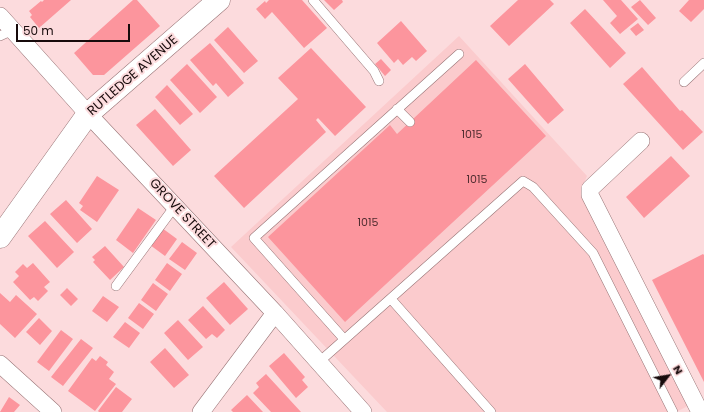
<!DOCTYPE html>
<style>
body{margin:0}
#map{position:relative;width:704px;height:412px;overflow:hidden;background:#fcdbdd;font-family:Poppins,sans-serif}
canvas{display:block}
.north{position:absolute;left:648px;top:356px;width:40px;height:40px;-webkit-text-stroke:3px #fcdbdd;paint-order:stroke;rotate:59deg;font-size:11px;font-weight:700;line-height:16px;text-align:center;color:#170a0b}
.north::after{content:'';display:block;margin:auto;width:14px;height:18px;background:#170a0b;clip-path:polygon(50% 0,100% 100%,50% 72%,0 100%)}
.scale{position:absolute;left:16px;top:24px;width:114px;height:18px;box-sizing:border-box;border:2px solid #170a0b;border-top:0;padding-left:5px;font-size:12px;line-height:14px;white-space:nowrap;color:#170a0b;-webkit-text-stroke:3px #fcdbdd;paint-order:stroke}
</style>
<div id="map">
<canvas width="704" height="412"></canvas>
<div class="north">N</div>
<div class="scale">50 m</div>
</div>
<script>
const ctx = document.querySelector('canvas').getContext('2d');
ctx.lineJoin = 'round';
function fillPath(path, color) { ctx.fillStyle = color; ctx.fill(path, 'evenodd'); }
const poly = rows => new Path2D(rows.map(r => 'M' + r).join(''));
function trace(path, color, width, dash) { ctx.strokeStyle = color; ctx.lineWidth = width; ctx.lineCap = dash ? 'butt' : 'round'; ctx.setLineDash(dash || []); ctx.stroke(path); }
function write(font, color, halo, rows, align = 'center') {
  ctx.font = font + ' Poppins,sans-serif'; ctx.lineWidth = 4; ctx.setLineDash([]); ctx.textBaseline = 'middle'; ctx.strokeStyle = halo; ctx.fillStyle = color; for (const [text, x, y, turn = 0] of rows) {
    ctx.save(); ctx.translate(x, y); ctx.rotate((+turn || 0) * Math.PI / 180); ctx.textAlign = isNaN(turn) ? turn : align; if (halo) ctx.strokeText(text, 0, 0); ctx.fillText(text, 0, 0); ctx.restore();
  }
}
fillPath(poly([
 [459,36,587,176,583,185,688,406,676,412,387,412,231,247]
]), '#fbcbcd');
fillPath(poly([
 [44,0,71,0,39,28,30,17,32,15,29,11,41,1,42,2],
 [133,0,137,0,160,26,104,75,93,75,74,53],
 [269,0,302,0,327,28,304,48,272,12,265,19,256,9,265,1,266,3],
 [324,0,342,0,343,2,334,10],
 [518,0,550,0,554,4,509,46,490,26],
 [603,0,621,0,638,19,620,34,610,23,617,16],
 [640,0,656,18,648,25,631,7],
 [689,0,704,0,704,9,691,22,679,11],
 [585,9,626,53,610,68,570,23],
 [401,21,427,51,416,61,412,57,403,65,398,59,394,63,377,43],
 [638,23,644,30,636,36,630,29],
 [228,27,258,61,244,73,214,40],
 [210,43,244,83,228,97,216,83,213,86,190,60],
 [311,48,366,107,335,136,318,118,316,120,326,132,244,208,214,176,298,99,278,78],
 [381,59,391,70,385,76,375,64],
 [476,60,546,136,345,322,268,237,390,125,397,134],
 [187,64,217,97,200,113,170,80],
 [525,64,564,110,548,124,508,79],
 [642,67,680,111,682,110,703,132,683,150,623,84],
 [167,85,193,114,180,125,155,97],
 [155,109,191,150,173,166,136,125],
 [671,156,690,176,644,218,626,197],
 [97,176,119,190,97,222,80,210,83,206,79,203],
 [66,200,92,229,77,243,50,214],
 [138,208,156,220,133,253,116,240],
 [45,221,74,252,57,268,28,236],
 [162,228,177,239,165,256,150,245],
 [182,242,197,253,185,270,169,259],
 [105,246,124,267,110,280,93,262,95,260,92,257],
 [703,254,704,255,704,382,652,280],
 [33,263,50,282,44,287,48,291,38,301,34,297,30,300,13,282,19,276,15,272,23,264,27,268],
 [167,263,182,274,170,291,155,280],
 [224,282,248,309,230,325,206,298],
 [153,283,168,294,156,311,141,300],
 [67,288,78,299,71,306,60,295],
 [0,293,10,302,16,295,37,314,15,338,0,324],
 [103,296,119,307,107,322,92,311],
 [139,303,154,314,143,329,128,318],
 [203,306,225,330,217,338,212,334,206,339,188,320],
 [39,318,52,331,40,345,26,332],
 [178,320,203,347,188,360,164,333],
 [125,322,140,333,129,348,113,337],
 [61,330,73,339,49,371,37,362],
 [81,339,93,348,63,386,51,377],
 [165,348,189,375,174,388,150,362],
 [284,353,305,377,302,380,308,387,296,398,269,366],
 [100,356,108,362,106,365,114,372,109,379,116,384,95,411,68,391,92,358,96,361],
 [266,374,301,412,271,412,253,393,259,387,256,383],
 [116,387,132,399,122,412,99,412,98,411],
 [247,395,263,412,233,412,231,410],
 [9,397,20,405,14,412,0,412]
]), '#fc959d');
const service = poly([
 [313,0,374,71,379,81],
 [0,36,13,30],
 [684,82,704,63],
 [397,109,410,122],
 [116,286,175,206],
 [391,299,491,412],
 [344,339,254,238,459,54],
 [319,362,523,181,533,187,593,253,673,412]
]);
const minor = poly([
 [0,16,88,114,275,313,363,412],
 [641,141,590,189,590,195,700,412],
 [0,364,53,412],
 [201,412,275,313]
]);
const secondary = poly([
 [0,237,88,114,219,0]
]);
trace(service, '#987476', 10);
trace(minor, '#987476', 18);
trace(secondary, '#987476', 23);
trace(service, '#fff', 9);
trace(minor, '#fff', 17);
trace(secondary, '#fff', 22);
write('11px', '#502d30', null, [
 ["1015",472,135],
 ["1015",477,180],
 ["1015",368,223]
]);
write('13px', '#170a0b', '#fcdbdd', [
 ["RUTLEDGE AVENUE",133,76,-41],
 ["GROVE STREET",182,214,47]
]);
</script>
